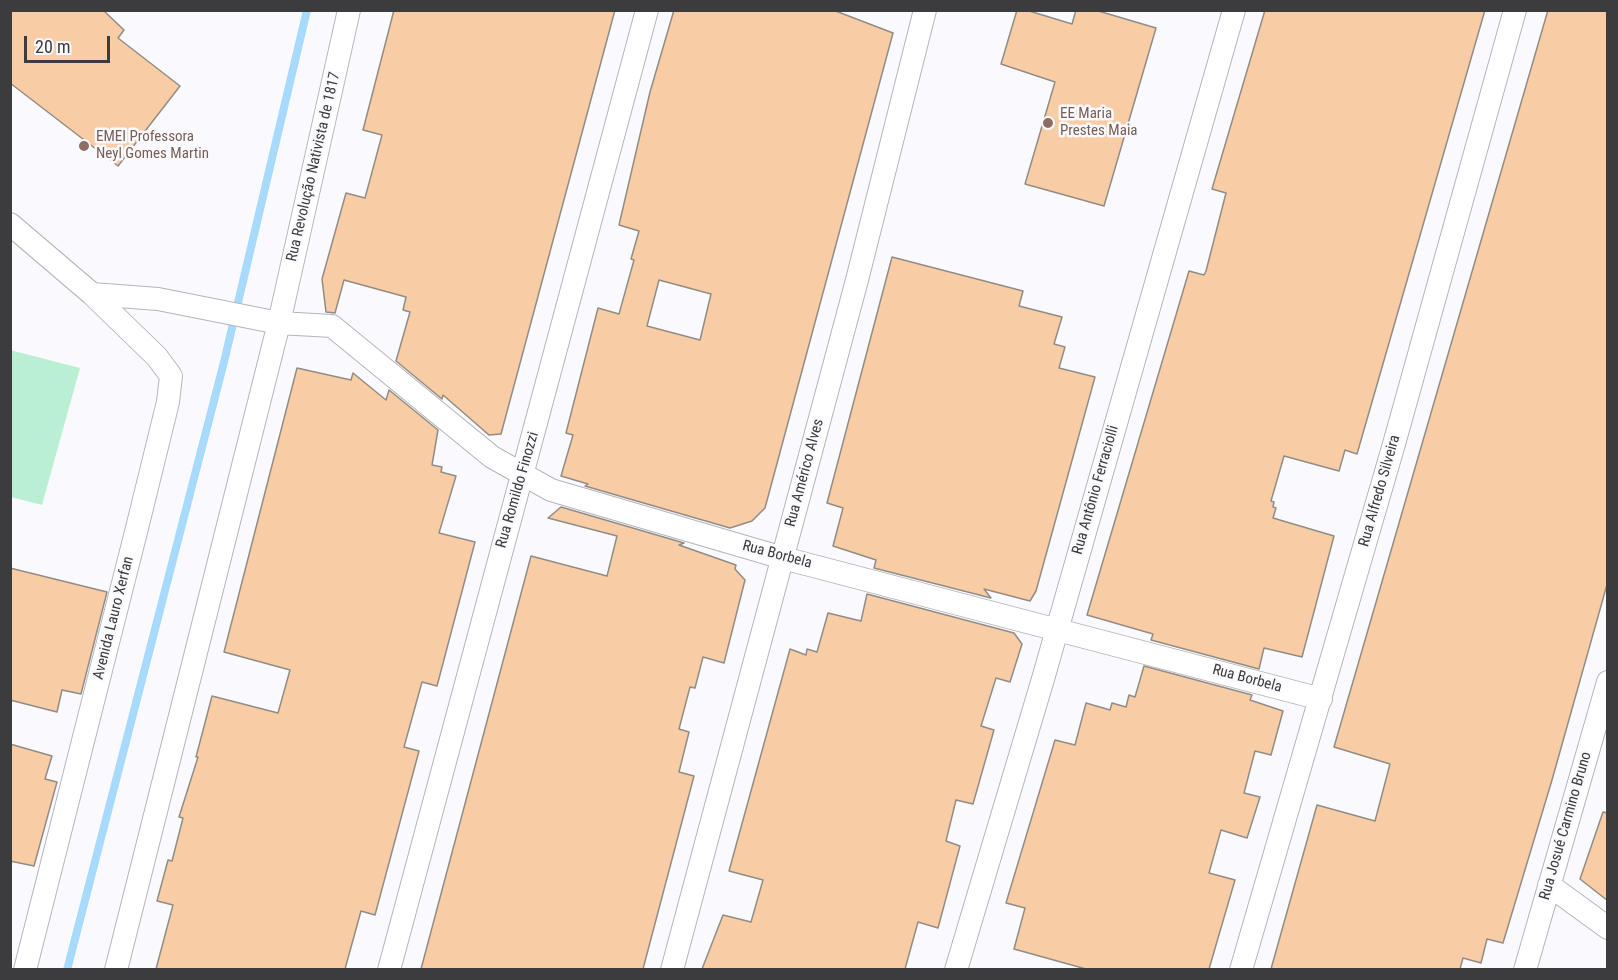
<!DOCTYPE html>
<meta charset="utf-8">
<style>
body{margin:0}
#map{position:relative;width:1618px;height:980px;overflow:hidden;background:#fafafe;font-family:"Roboto Condensed",sans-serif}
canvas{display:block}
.frame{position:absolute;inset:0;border:12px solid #3c3c3f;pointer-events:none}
.scale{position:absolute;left:24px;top:36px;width:86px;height:27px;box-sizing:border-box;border:3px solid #3c3c3f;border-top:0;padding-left:8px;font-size:18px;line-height:21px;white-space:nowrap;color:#3c3c3f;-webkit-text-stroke:4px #fafafe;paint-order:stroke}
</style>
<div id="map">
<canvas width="1618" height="980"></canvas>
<div class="frame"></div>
<div class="scale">20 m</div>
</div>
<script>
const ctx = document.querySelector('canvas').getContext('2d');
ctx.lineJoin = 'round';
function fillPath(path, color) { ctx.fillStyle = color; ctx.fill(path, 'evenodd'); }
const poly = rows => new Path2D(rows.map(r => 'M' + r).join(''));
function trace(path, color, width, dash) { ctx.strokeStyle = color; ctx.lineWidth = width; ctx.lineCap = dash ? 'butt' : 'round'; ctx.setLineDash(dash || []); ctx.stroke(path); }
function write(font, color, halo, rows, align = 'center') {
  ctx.font = font + ' "Roboto Condensed",sans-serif'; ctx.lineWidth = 5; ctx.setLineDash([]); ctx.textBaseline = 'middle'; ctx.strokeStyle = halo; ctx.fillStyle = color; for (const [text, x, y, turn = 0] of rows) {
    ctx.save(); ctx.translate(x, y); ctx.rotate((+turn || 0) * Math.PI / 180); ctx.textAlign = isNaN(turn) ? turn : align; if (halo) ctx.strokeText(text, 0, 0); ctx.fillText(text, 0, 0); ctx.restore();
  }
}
fillPath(poly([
 [10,350,80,368,42,505,11,497]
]), '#baefd4');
trace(poly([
 [67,970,224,362,307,10]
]), '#a8dafe', 8);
const building = poly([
 [10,10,103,10,124,30,118,38,180,86,118,166,10,83,10,10],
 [394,10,615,10,501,434,489,435,443,395,442,399,396,361,410,312,403,310,406,297,344,280,335,313,326,312,322,279,346,193,365,198,382,135,363,130,394,10],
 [674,10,833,10,893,33,765,508,752,521,730,528,585,486,588,484,561,476,573,435,566,433,598,308,619,314,634,260,631,259,639,231,619,225,650,92,674,10],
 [659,280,711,294,700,340,647,326,659,280],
 [1017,10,1026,10,1072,24,1076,10,1095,10,1156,28,1104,206,1025,184,1055,82,1001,64,1017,10],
 [1265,10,1485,10,1357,454,1345,450,1339,471,1284,456,1271,501,1274,502,1273,507,1276,508,1273,518,1334,536,1302,657,1264,648,1259,669,1151,640,1153,634,1087,615,1189,271,1204,275,1206,271,1226,193,1212,189,1265,10],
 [1548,10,1608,10,1608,581,1552,780,1503,943,1487,939,1481,963,1463,958,1460,969,1271,969,1317,805,1375,821,1390,764,1334,747,1548,10],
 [892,257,1023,291,1019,306,1062,317,1054,344,1065,347,1059,368,1095,377,1036,591,1030,601,984,589,991,598,874,568,876,560,833,546,843,508,827,503,892,257],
 [297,368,351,380,353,373,386,400,389,390,438,430,432,465,442,467,441,472,456,476,439,533,475,542,437,686,422,682,404,747,419,751,375,915,361,911,345,969,156,969,173,905,157,901,168,860,172,861,183,818,179,817,198,757,196,757,212,696,278,713,290,670,224,652,297,368],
 [561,507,684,543,679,545,736,565,735,569,745,580,724,663,703,657,695,688,690,687,679,729,689,732,679,772,694,776,643,969,421,969,531,556,607,576,617,536,548,518,561,507],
 [10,568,107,592,81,694,62,690,57,712,10,700,10,568],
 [867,594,1014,633,1022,644,1010,682,996,678,981,726,994,730,973,804,956,800,946,841,960,846,938,928,918,922,905,969,702,969,723,915,751,922,763,880,729,871,790,649,806,655,807,649,817,652,828,613,861,621,867,594],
 [1144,666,1252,695,1250,700,1283,711,1271,755,1255,751,1244,793,1260,797,1247,838,1221,830,1209,873,1235,880,1209,969,1086,969,1014,949,1025,908,1006,903,1055,740,1075,745,1086,703,1110,710,1112,703,1126,707,1129,695,1135,697,1144,666],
 [10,744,52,756,45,779,57,782,34,866,10,861,10,744],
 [1603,812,1608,813,1608,901,1580,879,1603,812]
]);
fillPath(building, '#f8cda5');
trace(building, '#928c86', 1.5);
const street = poly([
 [10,224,92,294,157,357,171,376,168,402,137,528,25,970],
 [92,294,158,299,279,323,332,326,492,457,551,490,783,558,1321,699],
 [1549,885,1608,928],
 [116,970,279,323,349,10],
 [389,970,647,10],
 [672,970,857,280,925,10],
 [956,970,1043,679,1234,10],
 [1241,970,1394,444,1515,10],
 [1525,970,1608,682]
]);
trace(street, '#b4b4bc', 24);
trace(street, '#fff', 22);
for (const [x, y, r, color] of [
 [1048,123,6,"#8d6e63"],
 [84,146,6,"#8d6e63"]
]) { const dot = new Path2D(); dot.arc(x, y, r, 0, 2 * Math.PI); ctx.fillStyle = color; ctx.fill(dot); trace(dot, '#fafafe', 2); }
write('15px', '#785e54', '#fafafe', [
 ["EE Maria",1060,114],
 ["Prestes Maia",1060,131],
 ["EMEI Professora",96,137],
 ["Neyl Gomes Martin",96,154]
], 'left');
write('15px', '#3c3c3f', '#fafafe', [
 ["Rua Revolução Nativista de 1817",314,167,-77],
 ["Rua Américo Alves",805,473,-75],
 ["Rua Romildo Finozzi",518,490,-74],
 ["Rua Antônio Ferraciolli",1096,490,-74],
 ["Rua Alfredo Silveira",1380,491,-74],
 ["Rua Borbela",777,555,15],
 ["Avenida Lauro Xerfan",114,618,-76],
 ["Rua Borbela",1247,679,15],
 ["Rua Josué Carmino Bruno",1566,826,-74]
]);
</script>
